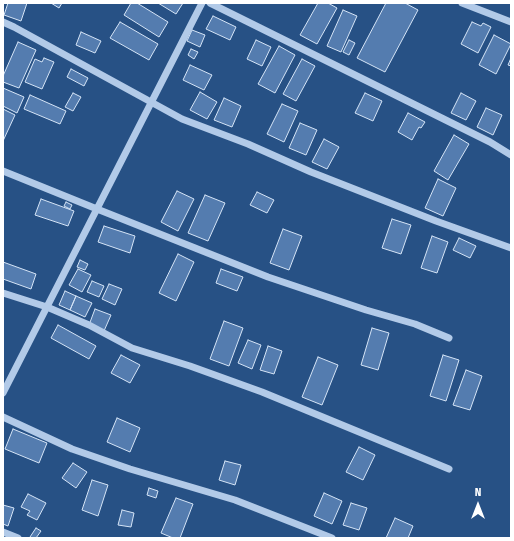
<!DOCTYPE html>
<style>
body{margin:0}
#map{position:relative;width:514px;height:541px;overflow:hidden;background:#275185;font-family:"Fira Sans Condensed",sans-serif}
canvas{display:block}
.frame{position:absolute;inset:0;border:4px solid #fff;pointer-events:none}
.north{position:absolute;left:458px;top:485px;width:40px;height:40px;-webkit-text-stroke:3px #275185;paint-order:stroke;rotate:0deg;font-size:11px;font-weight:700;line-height:16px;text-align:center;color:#fff}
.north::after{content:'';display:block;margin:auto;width:14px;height:18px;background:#fff;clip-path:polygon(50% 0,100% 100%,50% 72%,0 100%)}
</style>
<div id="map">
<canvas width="514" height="541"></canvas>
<div class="frame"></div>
<div class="north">N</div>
</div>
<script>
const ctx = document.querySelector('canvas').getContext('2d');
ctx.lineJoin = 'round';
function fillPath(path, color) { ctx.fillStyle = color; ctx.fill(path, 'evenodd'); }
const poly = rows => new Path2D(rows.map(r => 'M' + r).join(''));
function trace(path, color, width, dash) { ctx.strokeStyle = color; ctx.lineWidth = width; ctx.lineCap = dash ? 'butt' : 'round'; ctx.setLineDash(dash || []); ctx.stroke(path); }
const building = poly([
 [8,3,27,3,21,21,4,15,8,3],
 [51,3,62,3,59,8,51,3],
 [131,3,137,3,168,22,159,37,124,15,131,3],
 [158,3,183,3,176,14,158,3],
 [318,3,328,3,337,8,317,44,300,35,318,3],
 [386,3,405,3,418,10,385,72,357,58,386,3],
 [343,10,357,16,341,52,327,46,343,10],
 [213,16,236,27,230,40,206,29,213,16],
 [120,22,158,44,149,60,110,38,120,22],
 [472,22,481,26,483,23,491,27,478,53,461,44,472,22],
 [192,30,205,35,200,47,187,41,192,30],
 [81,32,101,41,95,53,76,45,81,32],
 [494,35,511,44,496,74,479,65,494,35],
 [256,40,271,47,262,66,247,59,256,40],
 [349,40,355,43,349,55,343,52,349,40],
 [18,42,36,50,19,88,3,82,3,76,18,42],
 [279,46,295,55,275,93,258,84,279,46],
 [191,49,198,52,194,59,188,55,191,49],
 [44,58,54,62,42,89,25,82,35,59,42,62,44,58],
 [511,58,511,66,508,65,511,58],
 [302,59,315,66,296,101,283,94,302,59],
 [190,65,212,75,204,90,183,80,190,65],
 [71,69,88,78,84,86,67,77,71,69],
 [3,88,24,97,17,113,3,106,3,88],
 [200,92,217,102,207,119,190,110,200,92],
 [73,93,81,97,73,111,65,107,73,93],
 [365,93,382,101,373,121,355,113,365,93],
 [461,93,476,101,466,120,451,113,461,93],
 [30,95,66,111,60,124,24,109,30,95],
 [224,98,241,106,232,127,214,120,224,98],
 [282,104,298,111,284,142,267,134,282,104],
 [486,108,502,115,493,135,477,127,486,108],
 [3,109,15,115,3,141,3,109],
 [408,113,425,122,421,128,419,127,412,140,398,132,408,113],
 [300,123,317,130,306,155,289,148,300,123],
 [454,135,469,144,448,180,434,171,454,135],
 [324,139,339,147,327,169,312,162,324,139],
 [438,179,456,188,443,216,425,208,438,179],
 [177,191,194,199,178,231,161,222,177,191],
 [257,192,274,200,267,213,250,205,257,192],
 [205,195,225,203,208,241,188,233,205,195],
 [41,199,74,211,68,226,35,215,41,199],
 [66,202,72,205,70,209,64,206,66,202],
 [392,219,411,225,401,254,382,248,392,219],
 [104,226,135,236,130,253,98,242,104,226],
 [283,229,302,236,289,270,270,263,283,229],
 [432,236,448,242,437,273,421,268,432,236],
 [459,238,476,246,470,258,453,250,459,238],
 [178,254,194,262,176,301,159,293,178,254],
 [80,260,88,264,85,270,77,267,80,260],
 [3,262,36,274,31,289,3,279,3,262],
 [78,269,91,275,82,292,69,285,78,269],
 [221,269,243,277,237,291,216,283,221,269],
 [92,281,104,286,99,297,87,292,92,281],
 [109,284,122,289,115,305,102,299,109,284],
 [65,291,76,296,70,310,59,305,65,291],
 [76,296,92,303,85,317,70,310,76,296],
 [95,309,111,315,104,331,89,325,95,309],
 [224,321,243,328,229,366,210,359,224,321],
 [58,325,96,346,89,359,51,338,58,325],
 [372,328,389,333,378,370,361,365,372,328],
 [248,340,261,345,252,369,238,363,248,340],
 [268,346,282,351,274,374,260,370,268,346],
 [121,355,140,365,130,383,111,373,121,355],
 [443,355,459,360,446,401,430,396,443,355],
 [318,357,338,365,322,405,302,397,318,357],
 [466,370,482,376,470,410,453,405,466,370],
 [117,418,140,428,130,452,107,442,117,418],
 [13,429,47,443,39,463,5,449,13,429],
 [359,447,375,455,363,480,346,472,359,447],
 [225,461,241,465,235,485,219,480,225,461],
 [73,463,87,472,76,488,62,478,73,463],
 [92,480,108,485,98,516,82,510,92,480],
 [149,488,158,491,156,498,147,495,149,488],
 [324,493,342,501,332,524,314,516,324,493],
 [28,494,46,503,37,520,27,515,30,511,21,507,28,494],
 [176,498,193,504,180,538,173,538,161,533,176,498],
 [351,503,367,508,359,530,343,525,351,503],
 [3,505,14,508,8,526,3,524,3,505],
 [122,510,134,513,131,527,118,525,122,510],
 [395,518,413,526,408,538,386,538,395,518],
 [36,528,41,531,36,538,32,538,30,537,36,528]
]);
fillPath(building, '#547caf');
trace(building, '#d5e4f6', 1);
trace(poly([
 [210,3,490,142,511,155],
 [462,3,511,22],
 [3,22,14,27,182,119,248,144,311,172,436,221,511,248],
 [3,171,97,209,268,277,366,310,415,324,449,338],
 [3,293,47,307,89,325,132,348,190,366,262,392,449,469],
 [3,393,202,3],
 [3,417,72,449,130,469,235,500,332,538],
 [3,532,18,538]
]), '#b2cae8', 7);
</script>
